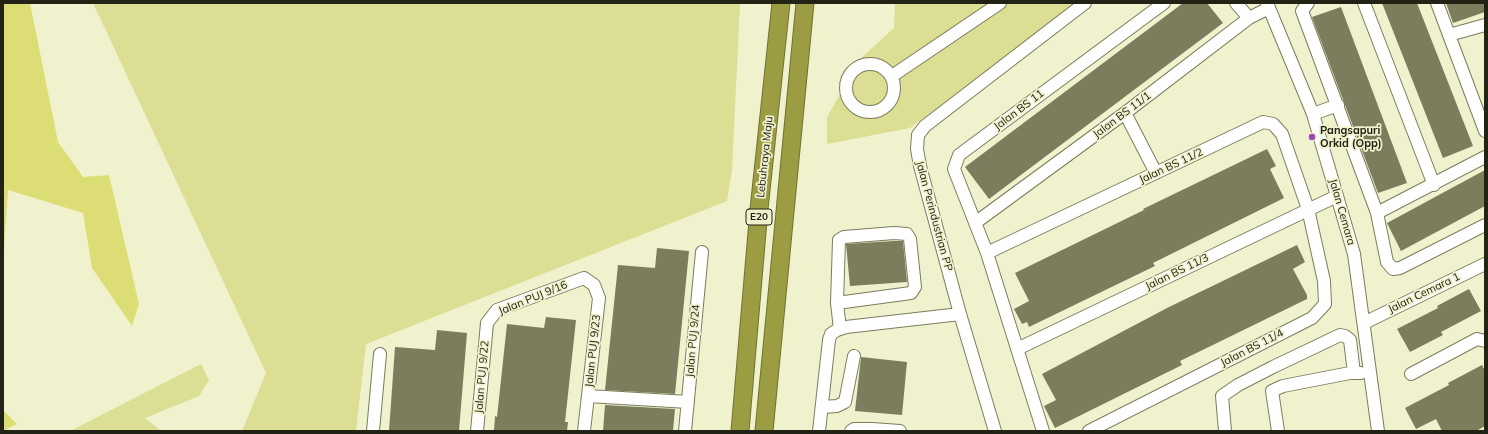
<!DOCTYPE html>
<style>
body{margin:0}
#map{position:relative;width:1488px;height:434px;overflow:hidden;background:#f0f2ce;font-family:Mulish,sans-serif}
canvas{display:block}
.frame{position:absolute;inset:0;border:4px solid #222215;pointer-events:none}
</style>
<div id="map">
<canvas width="1488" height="434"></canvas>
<div class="frame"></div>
</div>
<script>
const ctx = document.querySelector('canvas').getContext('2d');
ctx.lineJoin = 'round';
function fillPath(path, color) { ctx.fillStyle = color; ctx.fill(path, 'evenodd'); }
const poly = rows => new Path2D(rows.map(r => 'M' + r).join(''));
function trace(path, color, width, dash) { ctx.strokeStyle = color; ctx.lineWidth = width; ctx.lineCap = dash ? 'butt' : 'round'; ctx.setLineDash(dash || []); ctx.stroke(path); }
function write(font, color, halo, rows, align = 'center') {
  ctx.font = font + ' Mulish,sans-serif'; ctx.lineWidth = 3.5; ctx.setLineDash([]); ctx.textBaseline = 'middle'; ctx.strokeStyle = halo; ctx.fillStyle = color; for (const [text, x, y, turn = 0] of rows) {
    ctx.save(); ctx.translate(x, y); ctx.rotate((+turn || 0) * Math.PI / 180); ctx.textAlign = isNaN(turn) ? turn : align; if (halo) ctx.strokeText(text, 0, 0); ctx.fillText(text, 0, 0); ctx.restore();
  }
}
fillPath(poly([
 [93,3,740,3,732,171,727,201,366,344,356,431,242,431,266,373],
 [895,3,1078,3,910,128,827,144,827,117,860,59,894,28],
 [201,364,209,380,199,396,145,418,161,431,70,431]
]), '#dbde93');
fillPath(poly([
 [3,3,30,3,58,142,83,177,109,175,139,304,132,326,92,268,83,213,8,190,3,266],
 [3,410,17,424,3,431]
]), '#dcde75');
fillPath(poly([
 [1183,3,1207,3,1223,23,989,199,965,167],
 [1382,3,1417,3,1473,146,1443,158],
 [1446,3,1485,3,1485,12,1453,23],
 [1341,7,1407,183,1378,193,1312,17],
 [1267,149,1276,166,1270,169,1284,198,1153,263,1155,266,1029,327,1027,322,1022,324,1014,309,1029,301,1015,273,1144,210,1143,209],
 [1485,170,1485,206,1401,251,1387,223],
 [894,241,903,241,907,282,850,286,846,244],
 [1297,245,1305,262,1293,269,1307,295,1307,299,1180,361,1182,365,1055,428,1044,406,1056,400,1042,374,1169,307],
 [657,248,689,251,675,394,605,390,618,265,655,268],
 [1469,289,1481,311,1441,332,1443,335,1410,352,1397,329,1438,308,1437,306],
 [546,317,576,320,565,422,568,422,567,431,494,431,495,416,497,417,507,324,544,328],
 [437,330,467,333,459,431,389,431,395,347,435,350],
 [861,357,907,362,902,415,855,411],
 [1482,365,1485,371,1485,426,1476,431,1442,431,1436,419,1416,429,1405,408,1449,385,1448,383],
 [605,405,675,409,673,431,603,431]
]), '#7c7d5d');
const minor = poly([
 [1236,3,1249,18],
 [1267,3,1313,114,1354,254,1378,431],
 [1308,3,1302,11,1377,213,1387,262,1393,269,1400,268,1485,225],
 [1364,3,1434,185],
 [1437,3,1485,131],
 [1449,35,1485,25],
 '846 88a24 24 0 1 1 48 0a24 24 0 1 1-48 0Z',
 [892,76,1000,3],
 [1125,113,1156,173],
 [1313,114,1338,105],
 [1377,213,1485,157],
 [975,223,1125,113,1249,18,1269,8],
 [987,253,1263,122,1273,124,1282,134,1308,209,1324,281,1325,304,1312,318,1089,431],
 [837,303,911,293,915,287,910,239,907,234,894,233,844,237,839,240,837,303,840,329],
 [1364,323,1485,264],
 [1017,349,1337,196],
 [1411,374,1477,339,1485,341],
 [588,396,688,402],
 [822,407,837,406,845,402,854,356],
 [373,431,380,354],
 [477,431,487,323,497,310,584,278,594,285,599,298,584,431],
 [685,431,702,252],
 [819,431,829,340,831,334,837,330,846,327,960,314],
 [851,431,854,429,872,429,900,431],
 [995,431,960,314,920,166,917,149,918,135,925,126,1085,3],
 [1043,431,987,253,954,169,959,155,1164,3],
 [1225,431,1222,396,1238,385,1273,367,1340,335,1345,336,1350,340,1354,373],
 [1278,431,1272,391,1276,389,1283,386,1350,373,1361,373]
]);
const highway = poly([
 [740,431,759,209,781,3],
 [764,431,805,3]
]);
trace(minor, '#7b7c5c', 14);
trace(highway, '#717232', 19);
trace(minor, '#fff', 12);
trace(highway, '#9c9d42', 17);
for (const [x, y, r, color] of [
 [1312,137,4,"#9f47b3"]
]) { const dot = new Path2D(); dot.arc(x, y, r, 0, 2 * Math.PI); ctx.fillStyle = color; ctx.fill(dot); trace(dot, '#f0f2ce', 1.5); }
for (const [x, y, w] of [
 [759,217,26]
]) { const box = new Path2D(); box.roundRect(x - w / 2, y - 8, w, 16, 3); ctx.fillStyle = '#f0f2ce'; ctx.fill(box); trace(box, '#222215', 1); }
write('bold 10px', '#222215', null, [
 ["E20",759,217]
]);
write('11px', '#222215', '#f0f2ce', [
 ["Jalan BS 11",1019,110,-37],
 ["Jalan BS 11/1",1122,115,-37],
 ["Lebuhraya Maju",765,157,-84],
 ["Jalan BS 11/2",1171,166,-25],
 ["Jalan Cemara",1342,212,74],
 ["Jalan Perindustrian PP",934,216,75],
 ["Jalan BS 11/3",1177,272,-26],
 ["Jalan Cemara 1",1424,293,-26],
 ["Jalan PUJ 9/16",533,298,-22],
 ["Jalan PUJ 9/24",693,341,-85],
 ["Jalan BS 11/4",1252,348,-27],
 ["Jalan PUJ 9/23",593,351,-84],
 ["Jalan PUJ 9/22",482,377,-85]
]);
write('bold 11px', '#222215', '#f0f2ce', [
 ["Pangsapuri",1320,131],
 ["Orkid (Opp)",1320,144]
], 'left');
</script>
